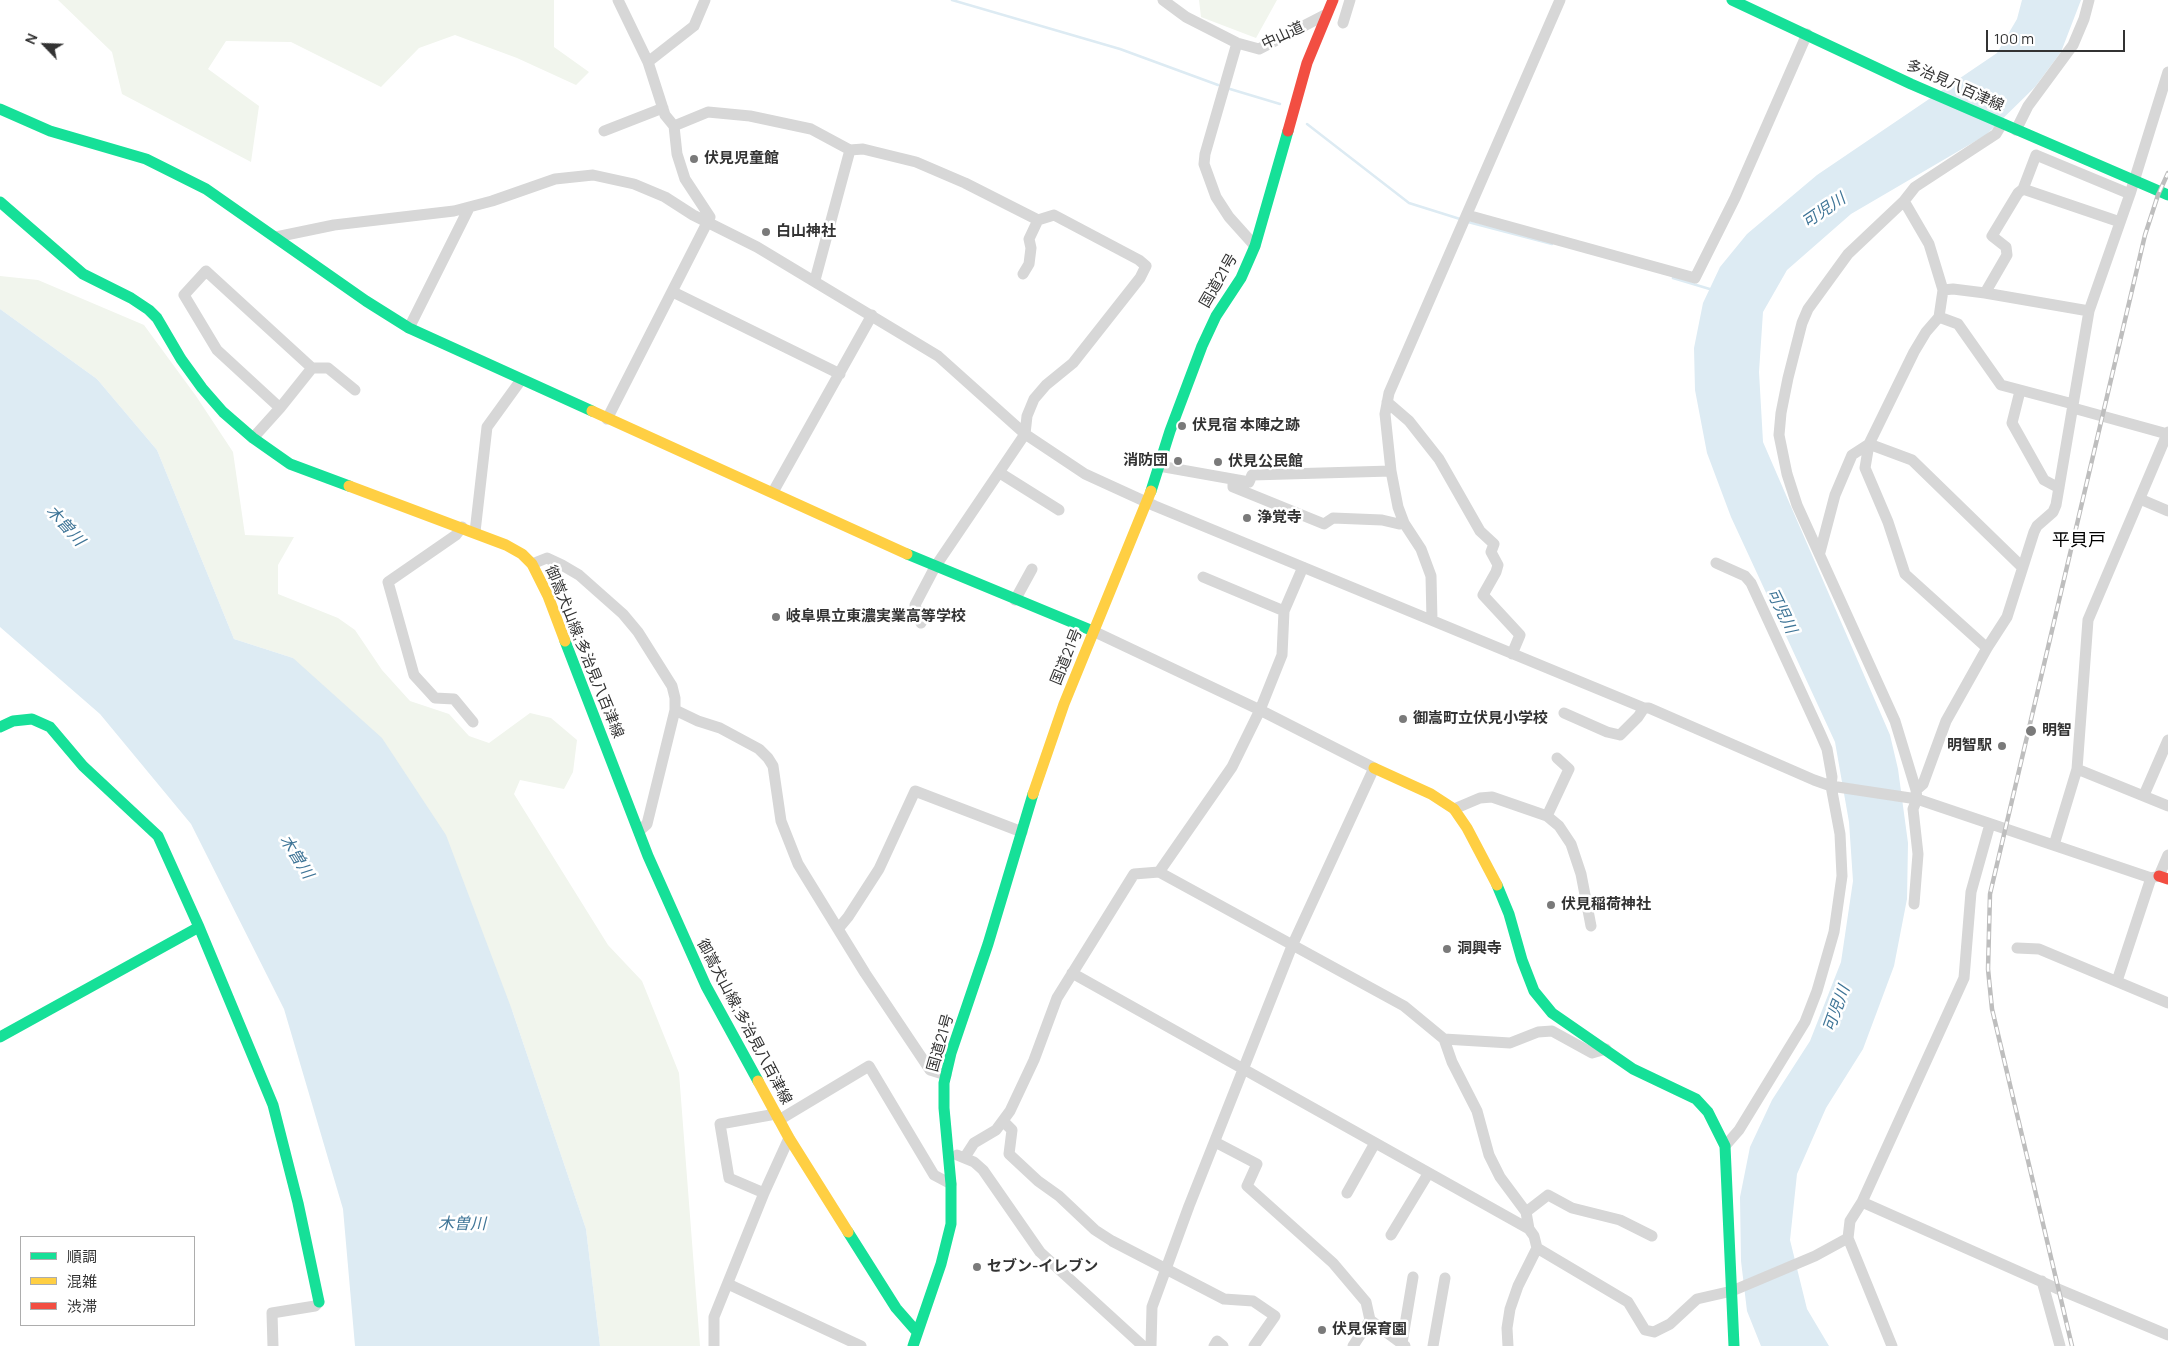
<!DOCTYPE html>
<meta charset="utf-8">
<style>
body{margin:0}
#map{position:relative;width:2168px;height:1346px;overflow:hidden;background:#fff;font-family:Manrope,"Noto Sans JP",sans-serif}
canvas{display:block}
.legend{position:absolute;left:20px;top:1236px;width:175px;height:90px;box-sizing:border-box;background:#fff;border:1px solid #adadad;margin:0;padding:6px 9px;list-style:none;font-size:15px;color:#333}
.legend li{display:flex;align-items:center;gap:10px;height:25px}
.legend b{width:25px;border:1px solid #adadad}
.north{position:absolute;left:20px;top:20px;width:50px;height:50px;-webkit-text-stroke:4px #fff;paint-order:stroke;rotate:294deg;font-size:14px;font-weight:700;line-height:20px;text-align:center;color:#333}
.north::after{content:'';display:block;margin:auto;width:18px;height:22px;background:#333;clip-path:polygon(50% 0,100% 100%,50% 72%,0 100%)}
.scale{position:absolute;left:1986px;top:30px;width:139px;height:22px;box-sizing:border-box;border:2px solid #333;border-top:0;padding-left:6px;font-size:15px;line-height:18px;white-space:nowrap;color:#333;-webkit-text-stroke:4px #fff;paint-order:stroke}
</style>
<div id="map">
<canvas width="2168" height="1346"></canvas>
<ul class="legend">
<li><b style="height:6px;background:#16e098"></b>順調</li>
<li><b style="height:6px;background:#ffcf43"></b>混雑</li>
<li><b style="height:6px;background:#f24e42"></b>渋滞</li>
</ul>
<div class="north">N</div>
<div class="scale">100 m</div>
</div>
<script>
const ctx = document.querySelector('canvas').getContext('2d');
ctx.lineJoin = 'round';
function fillPath(path, color) { ctx.fillStyle = color; ctx.fill(path, 'evenodd'); }
const poly = rows => new Path2D(rows.map(r => 'M' + r).join(''));
function trace(path, color, width, dash) { ctx.strokeStyle = color; ctx.lineWidth = width; ctx.lineCap = dash ? 'butt' : 'round'; ctx.setLineDash(dash || []); ctx.stroke(path); }
function write(font, color, halo, rows, align = 'center') {
  ctx.font = font + ' Manrope,"Noto Sans JP",sans-serif'; ctx.lineWidth = 5; ctx.setLineDash([]); ctx.textBaseline = 'middle'; ctx.strokeStyle = halo; ctx.fillStyle = color; for (const [text, x, y, turn = 0] of rows) {
    ctx.save(); ctx.translate(x, y); ctx.rotate((+turn || 0) * Math.PI / 180); ctx.textAlign = isNaN(turn) ? turn : align; if (halo) ctx.strokeText(text, 0, 0); ctx.fillText(text, 0, 0); ctx.restore();
  }
}
fillPath(poly([
 [58,0,554,0,554,47,589,72,576,85,517,58,455,35,419,48,381,87,291,42,226,41,208,69,259,106,251,162,122,94,112,52],
 [1199,0,1277,0,1256,38,1201,17],
 [0,276,38,280,144,325,196,396,233,452,245,535,294,537,278,565,278,594,338,618,355,630,382,670,410,701,449,714,469,736,489,743,530,713,551,718,577,740,573,772,564,789,520,780,514,794,608,945,642,981,679,1073,700,1346,600,1346,586,1229,512,1010,293,658,234,639,157,450,97,379,0,309]
]), '#f1f5ed');
fillPath(poly([
 [2022,0,2081,0,2061,52,2035,87,1986,135,1851,214,1787,270,1763,312,1759,372,1763,442,1890,735,1898,769,1908,843,1907,899,1894,966,1863,1049,1826,1108,1797,1174,1790,1240,1807,1309,1829,1346,1761,1346,1747,1311,1741,1261,1740,1197,1750,1147,1772,1100,1810,1041,1841,962,1853,881,1849,822,1835,742,1731,517,1707,453,1695,390,1694,348,1703,303,1720,267,1747,234,1817,175,1997,53,2017,19],
 [0,309,97,379,157,450,234,639,293,658,382,738,446,835,512,1010,586,1229,600,1346,355,1346,343,1209,284,1009,191,824,100,714,0,627]
]), '#ddebf3');
trace(poly([
 [952,0,1120,49,1218,85],
 [1230,89,1280,104],
 [1307,124,1409,203,1460,219],
 [1468,222,1552,244],
 [1673,278,1713,290]
]), '#ddebf3', 2.5);
trace(poly([
 [1163,0,1186,17,1237,43,1259,49,1325,15],
 [1343,23,1350,0],
 [1237,43,1205,154,1204,164,1216,197,1229,217,1255,246],
 [648,62,694,26,705,0],
 [674,126,708,112,750,116,811,129,850,150,863,149,916,162,965,183,1038,220,1054,215,1139,260,1146,266,1140,278,1073,363,1046,385,1034,399,1027,416,1025,434,935,567,915,605,921,623],
 [2016,130,2028,106,2073,45,2084,19,2089,0],
 [604,131,663,108],
 [2023,189,2120,222],
 [1904,201,1848,254,1808,309,1802,323,1788,378,1781,413,1779,435,1787,474,1797,505,1895,721,1916,790,1917,799,1913,809,1918,854,1914,904],
 [1467,215,1695,278,1735,198,1807,34],
 [276,237,334,225,454,211,492,201,555,179,593,175,634,184,665,197,693,215,757,247,938,356,1025,434,1085,474,1155,506,1644,708,1649,708,1814,780,1831,786,1917,799,2151,878,2159,876,2168,855],
 [1023,274,1029,264,1031,248,1029,239,1038,220],
 [815,280,850,150],
 [1943,290,1929,244,1904,201,1915,187,1996,134,2002,124],
 [673,292,840,374],
 [1985,293,2007,255,2006,247,1992,236,2018,193,2023,189,2036,155,2130,194],
 [1939,317,1958,324,2001,385,2073,404],
 [409,328,469,208],
 [2020,391,2012,423,2044,480,2059,488],
 [1387,402,1409,421,1439,459,1480,531,1494,544,1491,552,1498,565,1496,572,1483,595,1520,635,1512,654],
 [280,408,217,350,184,295,206,271,312,368],
 [2073,408,2167,434],
 [607,419,710,217,685,179,677,154,674,126,665,115,648,62,618,0],
 [253,438,280,408,312,368,328,368,355,390],
 [1159,466,1249,482,1252,475,1391,471],
 [1000,473,1059,510],
 [1233,480,1233,487,1324,524,1333,518,1382,520,1399,524,1404,523],
 [773,492,872,315],
 [2140,499,2168,511],
 [462,527,456,535,388,582,414,675,435,698,454,699,473,722],
 [475,532,487,427,521,380],
 [1820,552,1835,495,1852,455,1869,444,1912,460,2022,567],
 [1716,563,1745,576,1751,583,1820,733,1827,749,1832,777,1831,786,1840,834,1842,876,1834,932,1817,991,1805,1022,1739,1130,1725,1146],
 [532,564,547,558,562,565,579,575,623,614,638,632,672,686,675,698,675,710,698,721,720,728,759,749,768,758,773,766,781,821,798,864,865,973,930,1070,946,1075],
 [1203,577,1284,611],
 [1015,600,1032,569],
 [1432,620,1431,576,1421,549,1404,523,1398,507,1391,471,1385,414,1389,393,1560,0],
 [1093,631,1260,710,1374,768,1292,946,1189,1206,1152,1307,1151,1346],
 [1987,648,1905,574,1888,522,1865,468,1869,444,1914,352,1926,332,1939,317,1943,290,1953,289,1985,293,2089,311],
 [1564,713,1607,732,1620,735,1638,717,1644,708],
 [2077,769,2168,806],
 [1916,790,1923,784,1946,721,1987,648,2007,617,2034,532,2037,526,2053,512,2056,505,2089,311,2130,194,2168,72],
 [2144,795,2168,740],
 [1454,809,1480,798,1492,797,1547,816,1559,826,1571,844,1581,874,1591,926],
 [1547,816,1569,769,1557,758],
 [639,831,647,824,675,710],
 [2054,845,2077,769,2088,620,2168,432],
 [1159,872,1232,767,1260,710,1282,655,1284,611,1303,567],
 [838,929,848,917,879,869,915,791,1022,832],
 [2017,948,2039,949,2168,1003],
 [1072,973,1529,1229,1534,1236,1537,1248,1628,1302,1645,1330,1654,1332,1670,1324,1697,1299,1732,1291,1815,1256,1848,1238],
 [2117,981,2151,878],
 [1444,1039,1510,1043,1538,1032,1552,1031,1592,1053,1606,1049],
 [779,1120,869,1066,934,1175,951,1184],
 [1003,1121,1012,1130,1009,1154,1038,1181,1059,1196,1095,1230,1112,1241,1224,1299,1253,1301,1275,1316,1254,1346],
 [1215,1142,1257,1164,1247,1186,1333,1263,1366,1302,1370,1320,1405,1346],
 [957,1155,974,1162,983,1170,1040,1252,1143,1346],
 [965,1157,974,1143,996,1130,1010,1111,1034,1060,1057,998,1134,874,1159,872,1404,1006,1444,1039,1452,1062,1477,1111,1489,1155,1500,1177,1526,1212,1529,1229],
 [764,1193,729,1178,720,1124,776,1114],
 [1347,1193,1375,1143],
 [1862,1202,2058,1289,2168,1335],
 [1526,1212,1548,1195,1572,1208,1620,1220,1652,1236],
 [1391,1235,1428,1174],
 [2042,1281,2060,1346],
 [728,1284,861,1346],
 [1402,1343,1413,1277],
 [273,1346,272,1313,315,1306,319,1302],
 [714,1346,714,1317,764,1193,789,1138],
 [1214,1346,1217,1341,1223,1346],
 [1353,1346,1370,1320],
 [1433,1346,1445,1278],
 [1508,1346,1507,1328,1510,1309,1518,1286,1537,1248],
 [1892,1346,1848,1238,1850,1221,1862,1202,1964,978,1971,892,1990,824]
]), '#d7d7d7', 11);
trace(poly([
 [1732,0,1911,84,2168,195],
 [0,109,50,131,146,159,206,189,366,301,409,328,592,411],
 [0,202,83,274,131,298,149,310,157,318,181,359,202,388,223,412,253,438,290,464,349,486],
 [1151,491,1170,431,1202,346,1216,316,1241,278,1255,246,1288,131],
 [907,554,1093,631],
 [565,641,648,856,706,986,758,1081],
 [0,727,13,721,32,719,50,727,83,766,158,836,199,927,273,1105,298,1203,319,1302],
 [1497,885,1509,914,1522,960,1534,991,1552,1013,1633,1069,1696,1099,1708,1112,1725,1146,1734,1346],
 [0,1037,199,927],
 [848,1232,896,1308,917,1332],
 [913,1346,941,1264,951,1224,951,1184,944,1108,944,1083,951,1053,988,944,1033,794]
]), '#16e098', 11);
trace(poly([
 [592,411,907,554],
 [349,486,506,545,522,554,532,564,548,596,565,641],
 [1374,768,1431,794,1454,809,1467,828,1497,885],
 [1033,794,1064,704,1151,491],
 [758,1081,789,1138,848,1232]
]), '#ffcf43', 11);
trace(poly([
 [1288,131,1307,63,1333,0],
 [2159,876,2168,879]
]), '#f24e42', 11);
const rail = poly([
 [2072,1346,1992,1009,1988,969,1990,894,2145,235,2158,195,2168,173]
]);
trace(rail, '#bebebe', 4.5);
trace(rail, '#fff', 2.5, [8]);
for (const [x, y, r, color] of [
 [694,159,5,"#7a7a7a"],
 [766,232,5,"#7a7a7a"],
 [1182,426,5,"#7a7a7a"],
 [1178,461,5,"#7a7a7a"],
 [1218,462,5,"#7a7a7a"],
 [1247,518,5,"#7a7a7a"],
 [776,617,5,"#7a7a7a"],
 [1403,719,5,"#7a7a7a"],
 [2031,731,6,"#7a7a7a"],
 [2002,746,5,"#7a7a7a"],
 [1551,905,5,"#7a7a7a"],
 [1447,949,5,"#7a7a7a"],
 [977,1267,5,"#7a7a7a"],
 [1322,1330,5,"#7a7a7a"]
]) { const dot = new Path2D(); dot.arc(x, y, r, 0, 2 * Math.PI); ctx.fillStyle = color; ctx.fill(dot); trace(dot, '#fff', 2); }
write('15px', '#333', '#fff', [
 ["中山道",1283,36,-25],
 ["多治見八百津線",1955,86,24],
 ["国道21号",1219,281,-60],
 ["御嵩犬山線;多治見八百津線",584,652,68],
 ["国道21号",1067,657,-68],
 ["御嵩犬山線;多治見八百津線",744,1022,62],
 ["国道21号",941,1043,-74]
]);
write('bold 15px', '#333', '#fff', [
 ["伏見児童館",704,159],
 ["白山神社",776,232],
 ["伏見宿 本陣之跡",1192,426],
 ["消防団",1168,461,"right"],
 ["伏見公民館",1228,462],
 ["浄覚寺",1257,518],
 ["岐阜県立東濃実業高等学校",786,617],
 ["御嵩町立伏見小学校",1413,719],
 ["明智",2042,731],
 ["明智駅",1992,746,"right"],
 ["伏見稲荷神社",1561,905],
 ["洞興寺",1457,949],
 ["セブン-イレブン",987,1267],
 ["伏見保育園",1332,1330]
], 'left');
write('italic 16px', '#3f7597', '#fff', [
 ["可児川",1824,211,-34],
 ["木曽川",65,526,48],
 ["可児川",1781,611,64],
 ["木曽川",296,857,58],
 ["可児川",1837,1009,-70],
 ["木曽川",462,1225]
]);
write('18px', '#000', '#fff', [
 ["平貝戸",2079,541]
]);
</script>
